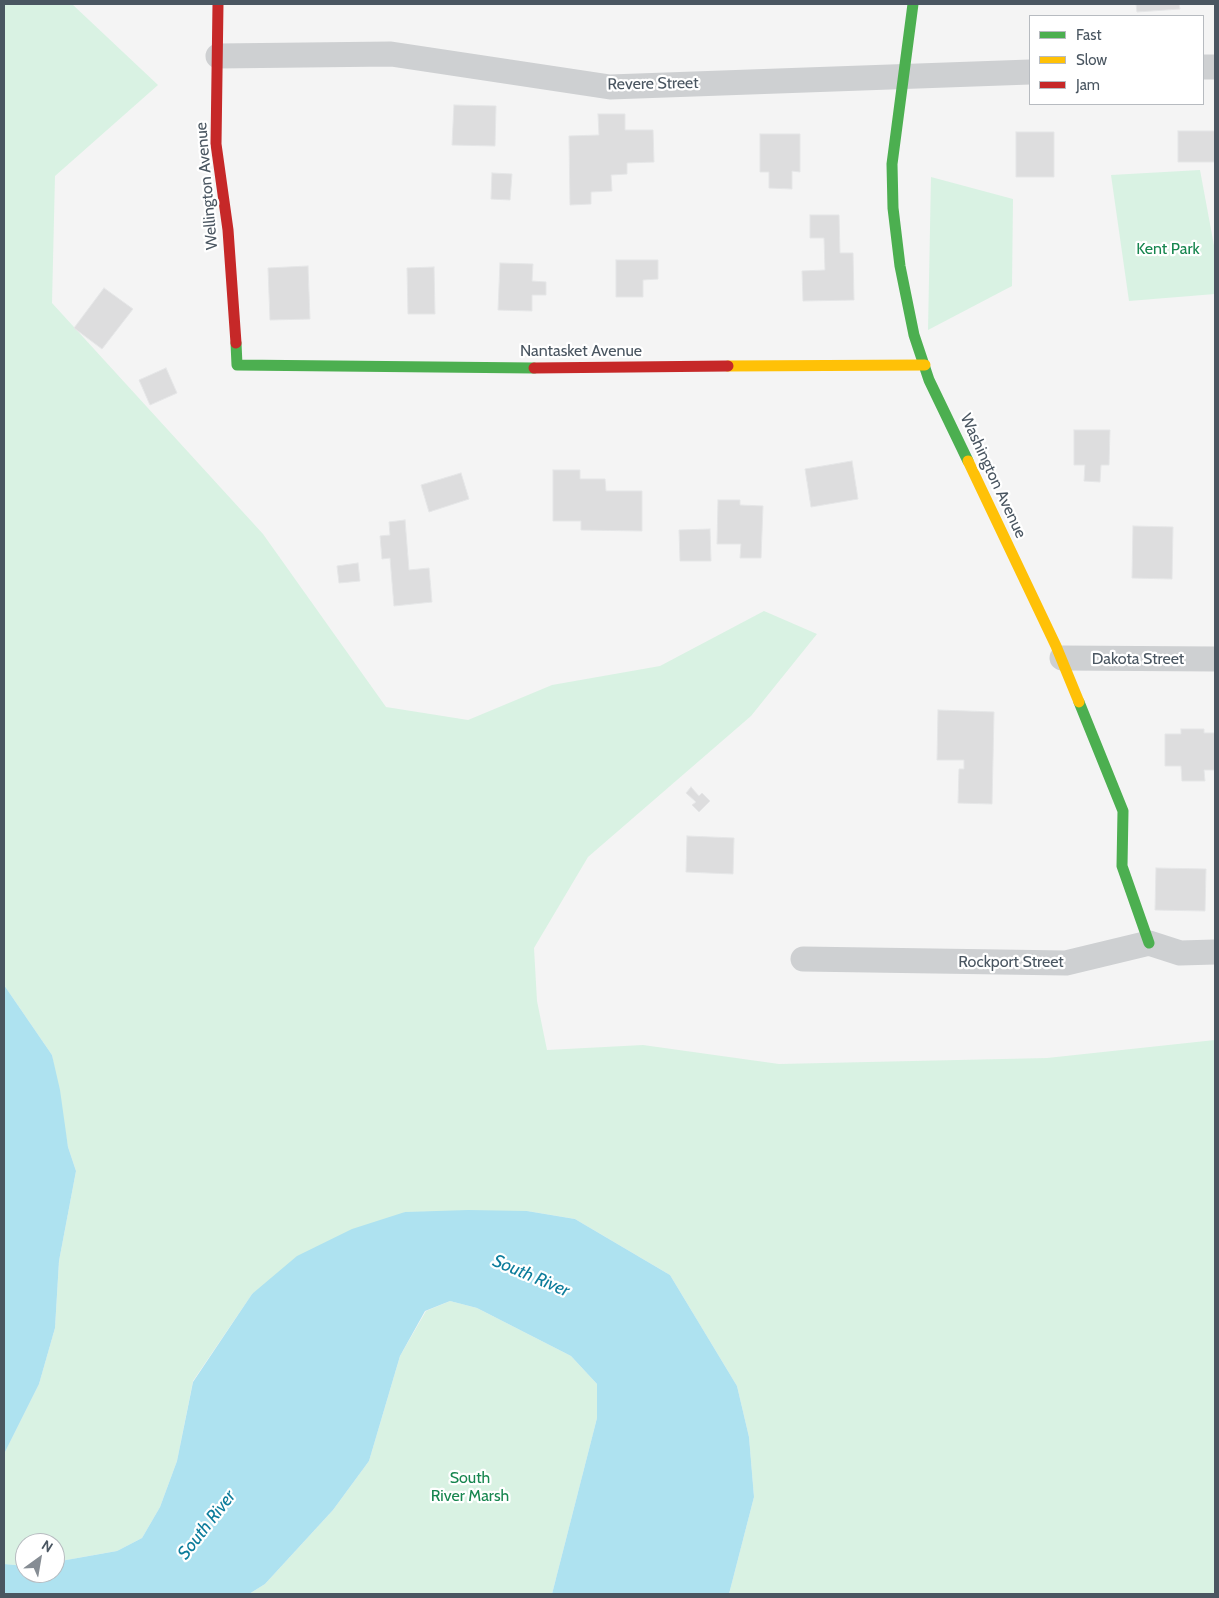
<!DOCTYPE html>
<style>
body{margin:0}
#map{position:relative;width:1219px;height:1598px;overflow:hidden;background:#f4f4f4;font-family:Cabin,sans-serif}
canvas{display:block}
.frame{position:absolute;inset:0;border:5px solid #4a5661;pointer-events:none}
.legend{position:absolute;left:1029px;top:15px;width:175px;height:90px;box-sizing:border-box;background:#fff;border:1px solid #b7bbc0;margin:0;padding:6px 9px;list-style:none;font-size:15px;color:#4a5661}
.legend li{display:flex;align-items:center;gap:10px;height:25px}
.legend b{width:25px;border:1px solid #b7bbc0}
.north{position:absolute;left:15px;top:1533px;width:50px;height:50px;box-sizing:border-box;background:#fff;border:1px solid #b7bbc0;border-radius:50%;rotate:32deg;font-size:14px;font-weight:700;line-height:20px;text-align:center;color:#4a5661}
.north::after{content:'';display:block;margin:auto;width:18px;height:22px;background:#868d94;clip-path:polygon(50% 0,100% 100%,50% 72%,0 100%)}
</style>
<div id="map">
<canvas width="1219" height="1598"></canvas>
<div class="frame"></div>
<ul class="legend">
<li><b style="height:6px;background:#4caf50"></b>Fast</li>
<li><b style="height:6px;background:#ffc107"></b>Slow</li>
<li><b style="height:6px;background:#c62828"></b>Jam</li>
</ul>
<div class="north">N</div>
</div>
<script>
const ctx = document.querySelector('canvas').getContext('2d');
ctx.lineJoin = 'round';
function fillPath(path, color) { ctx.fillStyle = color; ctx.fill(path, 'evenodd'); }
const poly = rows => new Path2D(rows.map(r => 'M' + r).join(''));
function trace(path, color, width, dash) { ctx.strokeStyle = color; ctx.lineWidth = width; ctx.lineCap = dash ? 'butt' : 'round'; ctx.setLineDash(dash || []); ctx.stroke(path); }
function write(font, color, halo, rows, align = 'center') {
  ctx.font = font + ' Cabin,sans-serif'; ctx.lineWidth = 4.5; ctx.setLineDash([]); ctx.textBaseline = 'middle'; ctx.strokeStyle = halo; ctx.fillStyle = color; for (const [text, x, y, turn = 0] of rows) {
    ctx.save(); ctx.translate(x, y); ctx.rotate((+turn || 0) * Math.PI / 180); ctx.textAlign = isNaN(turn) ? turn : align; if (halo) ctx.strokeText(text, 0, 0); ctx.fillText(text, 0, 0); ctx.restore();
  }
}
fillPath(poly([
 [4,4,72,4,158,85,55,176,52,303,263,534,386,707,468,720,552,685,660,666,764,611,817,634,751,716,588,857,534,948,537,1001,547,1050,643,1045,779,1064,1047,1058,1215,1040,1215,1594,729,1594,754,1497,749,1437,737,1386,670,1275,575,1219,527,1211,405,1212,252,1294,193,1381,177,1461,160,1507,142,1538,117,1551,55,1562,55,1543,25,1543,25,1566,4,1564,4,1454,39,1384,55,1328,59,1261,76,1171,68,1147,52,1055,4,985],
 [1200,170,1215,251,1215,294,1129,301,1111,175],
 [931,177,1013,199,1012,286,928,330],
 [450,1301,477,1308,571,1356,597,1384,597,1418,552,1594,249,1594,265,1584,333,1510,369,1461,400,1356,426,1311]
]), '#d9f2e3');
fillPath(poly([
 [4,985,52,1055,60,1090,68,1147,76,1171,59,1261,55,1328,39,1384,4,1454],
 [468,1210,527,1211,575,1219,670,1275,737,1386,749,1437,754,1497,729,1594,552,1594,597,1418,597,1384,571,1356,477,1308,450,1301,425,1311,400,1356,369,1461,333,1510,265,1584,249,1594,4,1594,4,1564,25,1566,25,1573,55,1573,55,1562,117,1551,142,1538,160,1507,177,1461,193,1382,252,1294,297,1256,352,1229,405,1212]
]), '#aee2f0');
const building = poly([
 [1136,4,1179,4,1180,9,1137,12,1136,4],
 [454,105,496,106,495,146,452,145,454,105],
 [598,114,625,114,625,130,653,130,654,162,627,163,627,174,611,175,612,191,591,192,591,204,570,205,569,136,599,135,598,114],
 [1178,131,1215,131,1215,162,1178,162,1178,131],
 [1016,132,1054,132,1054,177,1016,177,1016,132],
 [760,134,800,134,800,172,792,171,792,189,769,188,769,172,760,172,760,134],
 [492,173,512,174,510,200,491,199,492,173],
 [810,215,839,215,840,253,853,253,854,300,803,301,802,271,825,270,824,238,810,238,810,215],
 [616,260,658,260,658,279,643,280,643,297,616,297,616,260],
 [500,263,533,264,532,281,546,282,546,295,532,295,532,311,498,310,500,263],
 [308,266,310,319,270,320,268,268,308,266],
 [434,267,435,314,408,314,407,268,434,267],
 [104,288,133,309,102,349,74,328,104,288],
 [166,368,177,393,150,405,139,380,166,368],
 [1074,430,1110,430,1109,465,1101,465,1100,482,1084,481,1085,465,1074,465,1074,430],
 [852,461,858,499,811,507,805,469,852,461],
 [553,470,580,470,580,479,605,479,606,491,642,491,642,531,581,530,581,521,553,521,553,470],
 [461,473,469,499,429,512,421,485,461,473],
 [718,500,740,500,740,505,763,506,761,558,740,558,741,544,717,544,718,500],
 [405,520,409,570,429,568,432,602,394,606,390,558,382,559,380,536,390,535,389,522,405,520],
 [1133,526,1173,527,1172,579,1132,578,1133,526],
 [710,529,711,561,680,561,679,530,710,529],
 [358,563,360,581,339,583,337,566,358,563],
 [938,710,994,712,992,804,958,803,959,769,964,769,964,760,937,760,938,710],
 [1181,729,1204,729,1204,733,1215,733,1215,770,1204,770,1205,781,1182,781,1181,766,1165,766,1165,734,1181,734,1181,729],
 [691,787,699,796,702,793,710,801,699,812,692,805,696,802,686,793,691,787],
 [687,836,734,838,733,874,686,872,687,836],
 [1156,868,1206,869,1205,911,1155,910,1156,868]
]);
fillPath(building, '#ddddde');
trace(building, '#e5e6e7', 1);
trace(poly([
 [218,56,391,54,610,87,1030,72],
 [1203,67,1215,67],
 [1062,658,1215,659],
 [803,959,1066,963,1149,943,1180,953,1215,952]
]), '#ced0d2', 25);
trace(poly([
 [913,4,892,164,893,208,900,266,914,335,929,380,968,461],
 [236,343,237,365,534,368],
 [1079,702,1123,811,1122,866,1149,943]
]), '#4caf50', 11);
trace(poly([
 [728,366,925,365],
 [968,461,1056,646,1079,702]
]), '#ffc107', 11);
trace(poly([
 [218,4,216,144,228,230,236,343],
 [534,368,728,366]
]), '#c62828', 11);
write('16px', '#4a5661', '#fff', [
 ["Revere Street",653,84,-1],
 ["Wellington Avenue",207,186,-95],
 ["Nantasket Avenue",581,351],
 ["Washington Avenue",993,476,65],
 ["Dakota Street",1138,659],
 ["Rockport Street",1011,962]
]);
write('16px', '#17864f', '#fff', [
 ["Kent Park",1168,249],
 ["South",470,1478],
 ["River Marsh",470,1496]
]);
write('italic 18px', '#0c7c9b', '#fff', [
 ["South River",531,1276,23],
 ["South River",207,1525,-52]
]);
</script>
